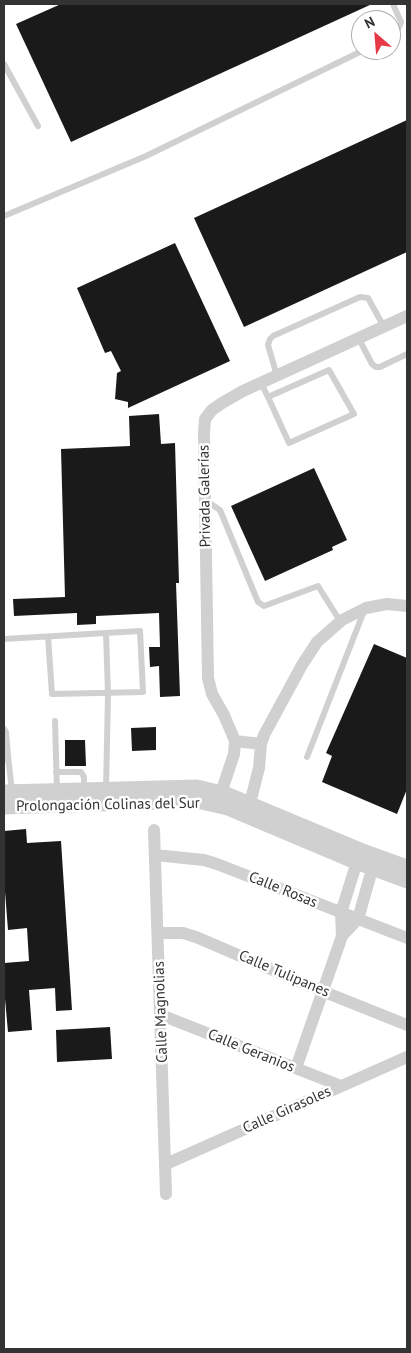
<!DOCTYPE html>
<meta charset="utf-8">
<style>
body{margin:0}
#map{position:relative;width:411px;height:1353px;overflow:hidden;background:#fff;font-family:"PT Sans",sans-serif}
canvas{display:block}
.frame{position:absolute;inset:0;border:5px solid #333;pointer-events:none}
.north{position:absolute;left:351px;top:10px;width:50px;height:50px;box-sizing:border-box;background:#fff;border:1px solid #adadad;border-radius:50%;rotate:333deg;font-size:14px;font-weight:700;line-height:20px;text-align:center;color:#333}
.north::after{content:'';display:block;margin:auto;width:18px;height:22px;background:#e63946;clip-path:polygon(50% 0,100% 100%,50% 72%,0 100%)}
</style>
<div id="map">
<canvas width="411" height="1353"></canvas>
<div class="frame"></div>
<div class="north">N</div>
</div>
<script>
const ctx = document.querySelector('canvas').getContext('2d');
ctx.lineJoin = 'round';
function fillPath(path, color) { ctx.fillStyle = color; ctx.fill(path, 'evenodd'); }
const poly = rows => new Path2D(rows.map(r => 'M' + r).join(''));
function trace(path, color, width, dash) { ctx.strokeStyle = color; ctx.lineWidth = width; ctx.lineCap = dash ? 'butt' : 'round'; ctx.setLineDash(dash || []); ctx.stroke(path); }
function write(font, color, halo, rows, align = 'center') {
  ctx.font = font + ' "PT Sans",sans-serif'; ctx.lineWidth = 5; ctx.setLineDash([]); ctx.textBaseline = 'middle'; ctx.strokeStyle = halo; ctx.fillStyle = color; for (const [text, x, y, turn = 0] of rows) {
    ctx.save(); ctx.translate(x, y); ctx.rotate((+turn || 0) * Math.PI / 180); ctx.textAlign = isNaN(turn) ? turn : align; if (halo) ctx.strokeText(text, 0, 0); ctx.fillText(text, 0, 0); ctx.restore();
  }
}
fillPath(poly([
 [61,4,372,4,71,142,16,24],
 [407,120,407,252,244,327,194,218],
 [175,243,230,361,128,408,128,402,115,399,117,373,121,371,111,351,105,353,77,288],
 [159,414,161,444,175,443,179,583,176,583,180,696,160,697,159,666,150,667,149,647,160,647,159,613,96,616,96,624,77,625,77,613,14,616,13,599,65,597,61,449,130,446,129,416],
 [314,468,347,540,332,547,333,550,265,581,231,506],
 [374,644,407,658,407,789,397,814,322,782,332,756,326,753],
 [156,727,156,750,132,751,131,728],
 [65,740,85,740,86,766,65,766],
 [26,829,27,843,61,841,72,1010,56,1011,55,988,29,990,32,1030,8,1032,4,988,4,963,29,961,27,928,8,930,4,879,4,831],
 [110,1027,112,1059,57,1062,56,1030]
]), '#1a1a1a');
trace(poly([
 [391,37,396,34,401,22,393,4],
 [4,64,38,126],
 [4,216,146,156,364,50],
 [359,339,372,364,376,367,380,367,407,354],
 [277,376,268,345,270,339,273,336,360,297,368,298,384,327],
 [261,383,268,397,289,443,354,414,329,370,268,397],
 [205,500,220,510,258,602,264,606,318,586,340,621],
 [48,637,52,694,143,692,140,631,106,633],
 [4,639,106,633,108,694,106,790],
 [55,721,57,792],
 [4,729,6,732,8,756,4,760],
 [8,756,12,791],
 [307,757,364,611],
 [56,772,81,772,84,777,84,790]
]), '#d0d0d0', 6);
trace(poly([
 [235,741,261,744],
 [220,801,221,793,234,754,235,741,224,715,212,694,208,678,204,433,205,419,212,410,222,403,243,391,407,316],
 [248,811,259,768,261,744,264,735,302,665,317,642,342,620,366,608,387,604,407,606],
 [154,830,166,1194],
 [155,855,204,860,217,864,407,938],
 [158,933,183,933,196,937,322,991,407,1025],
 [342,936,358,919,375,859],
 [161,1015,341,1086],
 [296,1068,342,936,341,913,359,855],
 [166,1164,407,1057]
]), '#d0d0d0', 12);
trace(poly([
 [4,792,197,787,226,794,360,850,407,867],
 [4,807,162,802,201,802,228,808,356,862,407,881]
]), '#d0d0d0', 15);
write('15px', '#333', '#fff', [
 ["Privada Galerías",205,496,-91],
 ["Prolongación Colinas del Sur",108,805,-1],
 ["Calle Rosas",283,890,22],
 ["Calle Tulipanes",284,974,23],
 ["Calle Magnolias",161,1012,-92],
 ["Calle Geranios",251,1051,22],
 ["Calle Girasoles",287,1110,-24]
]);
</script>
